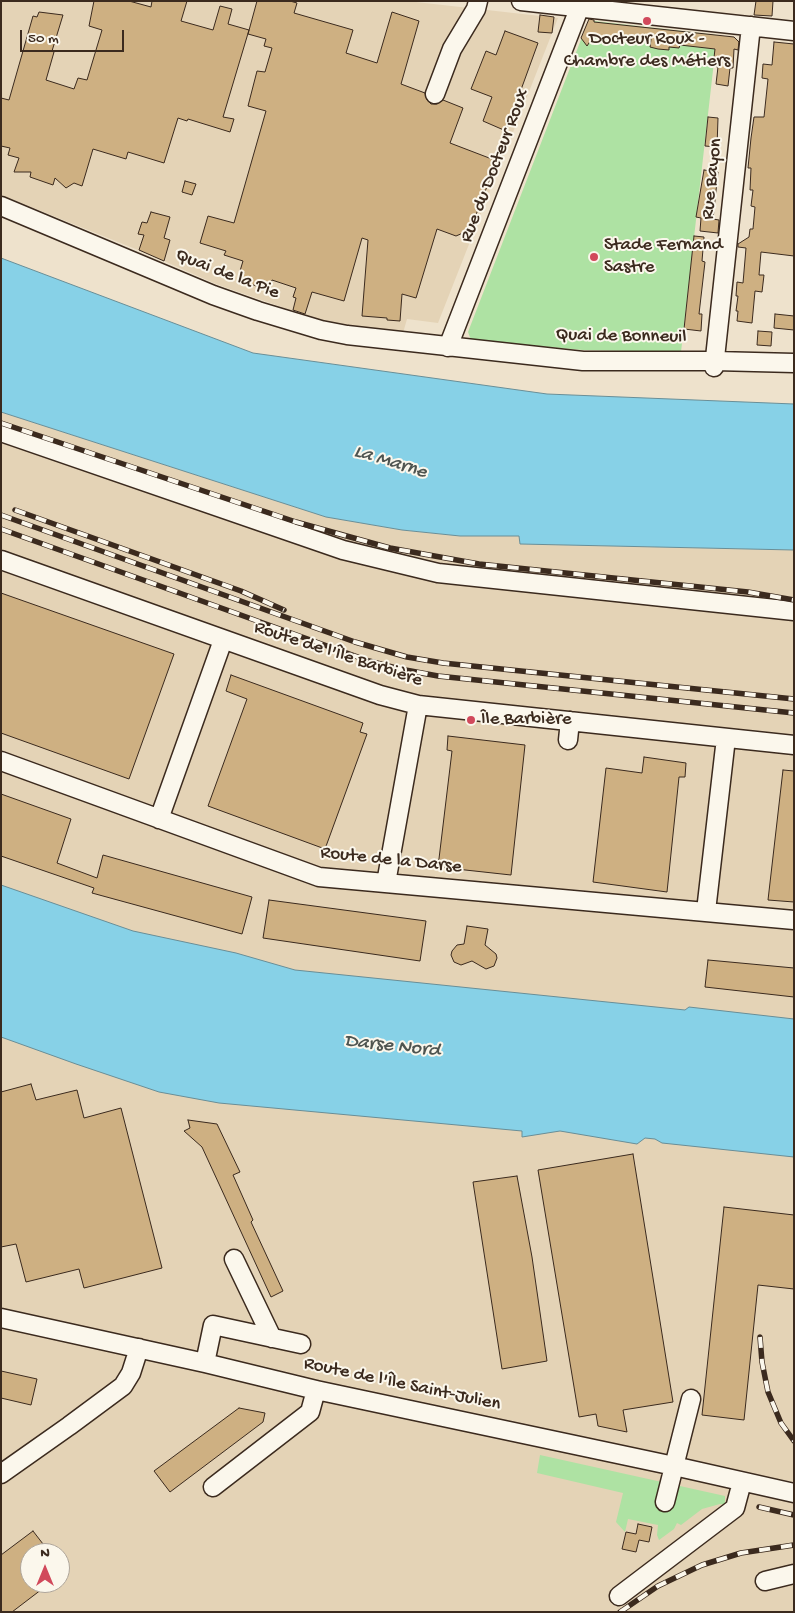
<!DOCTYPE html>
<meta charset="utf-8">
<style>
body{margin:0}
#map{position:relative;width:795px;height:1613px;overflow:hidden;background:#eee2cc;font-family:"Gochi Hand",sans-serif}
canvas{display:block}
.frame{position:absolute;inset:0;border:2px solid #3b2a1e;pointer-events:none}
.north{position:absolute;left:20px;top:1543px;width:50px;height:50px;box-sizing:border-box;background:#fbf7ec;border:1px solid #aea59a;border-radius:50%;rotate:0deg;font-size:14px;font-weight:700;line-height:20px;text-align:center;color:#3b2a1e}
.north::after{content:'';display:block;margin:auto;width:18px;height:22px;background:#d1495b;clip-path:polygon(50% 0,100% 100%,50% 72%,0 100%)}
.scale{position:absolute;left:20px;top:30px;width:104px;height:22px;box-sizing:border-box;border:2px solid #3b2a1e;border-top:0;padding-left:6px;font-size:15px;line-height:18px;white-space:nowrap;color:#3b2a1e;-webkit-text-stroke:4px #fbf7ec;paint-order:stroke}
</style>
<div id="map">
<canvas width="795" height="1613"></canvas>
<div class="frame"></div>
<div class="north">N</div>
<div class="scale">50 m</div>
</div>
<script>
const ctx = document.querySelector('canvas').getContext('2d');
ctx.lineJoin = 'round';
function fillPath(path, color) { ctx.fillStyle = color; ctx.fill(path, 'evenodd'); }
const poly = rows => new Path2D(rows.map(r => 'M' + r).join(''));
function trace(path, color, width, dash) { ctx.strokeStyle = color; ctx.lineWidth = width; ctx.lineCap = dash ? 'butt' : 'round'; ctx.setLineDash(dash || []); ctx.stroke(path); }
function write(font, color, halo, rows, align = 'center') {
  ctx.font = font + ' "Gochi Hand",sans-serif'; ctx.lineWidth = 4; ctx.setLineDash([]); ctx.textBaseline = 'middle'; ctx.strokeStyle = halo; ctx.fillStyle = color; for (const [text, x, y, turn = 0] of rows) {
    ctx.save(); ctx.translate(x, y); ctx.rotate((+turn || 0) * Math.PI / 180); ctx.textAlign = isNaN(turn) ? turn : align; if (halo) ctx.strokeText(text, 0, 0); ctx.fillText(text, 0, 0); ctx.restore();
  }
}
fillPath(poly([
 [1,1,407,1,558,18,438,323,407,319,403,333,336,326,216,284,148,254,1,195],
 [1,412,326,517,402,530,460,536,519,536,520,544,794,550,794,1612,1,1612],
 [30,1553,60,1553,60,1583,30,1583]
]), '#e4d3b6');
fillPath(poly([
 [594,21,717,35,681,352,583,350,471,340,468,332,587,24],
 [540,1455,725,1496,725,1505,720,1504,702,1509,681,1525,677,1523,674,1529,659,1540,657,1535,658,1525,628,1519,625,1532,616,1522,623,1493,537,1473]
]), '#aee2a3');
const water = poly([
 [1,258,253,353,547,394,794,404,794,550,520,544,519,536,460,536,402,530,326,517,1,412,1,258],
 [1,885,133,931,236,953,295,970,685,1010,689,1007,794,1019,794,1157,662,1143,655,1139,645,1138,637,1144,560,1131,522,1137,522,1131,219,1103,159,1092,76,1064,1,1037,1,885]
]);
fillPath(water, '#87d1e7');
trace(water, '#698e97', 1);
const building = poly([
 [94,1,129,1,151,7,152,1,187,1,181,21,213,30,220,6,232,9,228,24,249,30,223,117,234,119,230,132,188,119,187,121,178,118,164,163,128,152,126,159,93,149,82,186,74,183,66,188,55,178,53,185,30,177,31,172,14,172,19,158,8,155,10,148,1,146,1,98,9,100,33,16,37,17,39,12,63,15,52,51,54,52,46,80,74,89,78,78,87,80,102,30,89,26,94,1],
 [257,1,290,1,297,3,294,13,353,30,346,53,377,63,392,12,419,21,401,84,425,93,427,100,431,104,437,104,443,100,463,108,450,143,497,161,470,230,456,236,437,229,416,298,402,294,400,321,387,320,387,318,362,316,368,240,362,238,344,301,312,292,305,314,293,310,296,298,293,297,296,288,272,280,269,290,241,281,244,272,240,271,243,261,224,255,226,251,200,243,208,216,234,223,266,111,248,106,257,71,265,72,272,48,264,46,266,39,248,34,257,1],
 [756,1,773,1,772,16,754,15,756,1],
 [540,15,554,17,552,33,538,32,540,15],
 [589,19,594,20,594,22,734,37,739,42,738,50,734,49,733,68,730,68,728,86,716,84,718,67,713,66,715,49,680,45,679,48,669,47,669,50,658,49,650,47,651,39,630,37,630,41,593,37,587,46,581,38,589,19],
 [505,31,538,43,506,131,483,121,492,97,471,89,486,51,496,55,505,31],
 [774,42,794,44,794,256,761,252,759,275,764,275,762,292,755,291,752,323,737,321,738,311,736,311,738,296,736,296,737,282,743,283,746,248,738,247,738,244,749,237,750,229,753,229,755,207,751,206,753,190,750,190,751,168,748,168,751,138,754,117,764,117,768,79,762,78,763,64,772,65,774,42],
 [708,117,718,118,717,147,705,146,708,117],
 [704,170,718,172,713,219,719,220,718,233,700,231,701,218,696,217,704,170],
 [185,181,196,184,192,195,182,192,185,181],
 [151,212,170,217,164,238,170,240,164,261,139,250,144,235,138,234,142,222,147,223,151,212],
 [694,236,704,237,702,261,705,262,699,314,702,314,701,331,684,329,694,236],
 [775,314,794,316,794,330,774,328,775,314],
 [758,331,772,332,771,346,757,345,758,331],
 [1,593,174,654,129,779,1,733,1,593],
 [231,675,363,723,360,732,367,734,325,849,208,806,247,699,226,691,231,675],
 [448,736,525,745,511,875,438,867,452,751,447,750,448,736],
 [644,757,686,763,685,777,679,777,667,892,593,882,606,768,642,773,644,757],
 [783,770,794,771,794,902,768,900,783,770],
 [1,794,71,819,57,863,97,878,103,855,252,897,242,934,92,893,94,888,1,856,1,794],
 [269,900,426,921,420,961,263,938,269,900],
 [467,926,488,929,485,945,496,954,497,958,494,966,486,969,472,961,461,965,454,962,451,955,452,951,457,945,464,944,467,926],
 [708,960,794,968,794,997,705,987,708,960],
 [31,1084,36,1100,77,1090,84,1118,121,1108,162,1268,84,1288,79,1269,26,1282,16,1244,1,1247,1,1092,31,1084],
 [188,1120,217,1124,240,1172,233,1175,253,1220,251,1222,283,1291,271,1297,202,1147,184,1131,190,1128,188,1120],
 [633,1154,673,1402,623,1410,627,1432,598,1426,596,1414,579,1417,538,1170,633,1154],
 [517,1176,532,1257,547,1361,502,1369,473,1182,517,1176],
 [724,1207,794,1215,794,1289,758,1285,744,1420,702,1415,724,1207],
 [1,1371,37,1379,31,1405,1,1398,1,1371],
 [239,1408,265,1413,263,1422,170,1492,154,1471,239,1408],
 [638,1524,652,1527,649,1542,639,1540,636,1552,622,1549,626,1532,636,1534,638,1524],
 [33,1531,50,1553,30,1553,30,1583,50,1583,12,1612,1,1612,1,1555,33,1531]
]);
fillPath(building, '#ceb082');
trace(building, '#3b2a1e', 1);
const minor = poly([
 [521,1,794,31],
 [435,94,452,49,476,9,478,1],
 [1,206,213,295,258,311,321,330,347,335,583,361,715,361,794,363],
 [448,347,582,1],
 [714,367,751,26],
 [1,432,343,550,438,573,794,611],
 [1,560,380,695,418,705,794,745],
 [568,740,570,721],
 [1,761,319,877,794,920],
 [159,819,223,640],
 [386,883,418,705],
 [706,911,726,738],
 [234,1259,272,1338],
 [1,1318,205,1363,316,1390,674,1466,794,1493],
 [205,1363,213,1325,301,1344],
 [1,1474,69,1426,123,1386,131,1373,139,1348],
 [213,1487,310,1412,316,1390],
 [665,1502,691,1399],
 [765,1581,794,1574],
 [619,1596,735,1508,742,1482]
]);
trace(minor, '#3b2a1e', 21);
trace(minor, '#fbf7ec', 18);
const rail = poly([
 [1,423,296,522,390,548,479,564,748,592,794,600],
 [15,510,241,591,284,610],
 [1,515,355,642,407,657,443,663,794,699],
 [1,529,369,661,400,669,438,676,794,713],
 [760,1337,762,1362,768,1392,781,1423,794,1441],
 [759,1507,794,1515],
 [620,1612,658,1586,702,1565,741,1553,794,1545]
]);
trace(rail, '#3b2a1e', 5.5);
trace(rail, '#fbf7ec', 4, [11]);
for (const [x, y, r, color] of [
 [647,21,5,"#d1495b"],
 [594,257,5,"#d1495b"],
 [471,720,5,"#d1495b"]
]) { const dot = new Path2D(); dot.arc(x, y, r, 0, 2 * Math.PI); ctx.fillStyle = color; ctx.fill(dot); trace(dot, '#fbf7ec', 2); }
write('19px', '#3b2a1e', '#fbf7ec', [
 ["Docteur Roux -",647,40,"center"],
 ["Chambre des Métiers",647,62,"center"],
 ["Stade Fernand",604,246],
 ["Sastre",604,268],
 ["Île Barbière",481,720]
], 'left');
write('19px', '#3b2a1e', '#fbf7ec', [
 ["Rue du Docteur Roux",496,166,-69],
 ["Rue Bayon",713,179,-84],
 ["Quai de la Pie",227,275,21],
 ["Quai de Bonneuil",621,337,1],
 ["Route de l'Île Barbière",338,655,18],
 ["Route de la Darse",391,861,6],
 ["Route de l'Île Saint-Julien",402,1385,12]
]);
write('italic 20px', '#4e5450', '#fbf7ec', [
 ["La Marne",390,463,17],
 ["Darse Nord",392,1047,6]
]);
</script>
